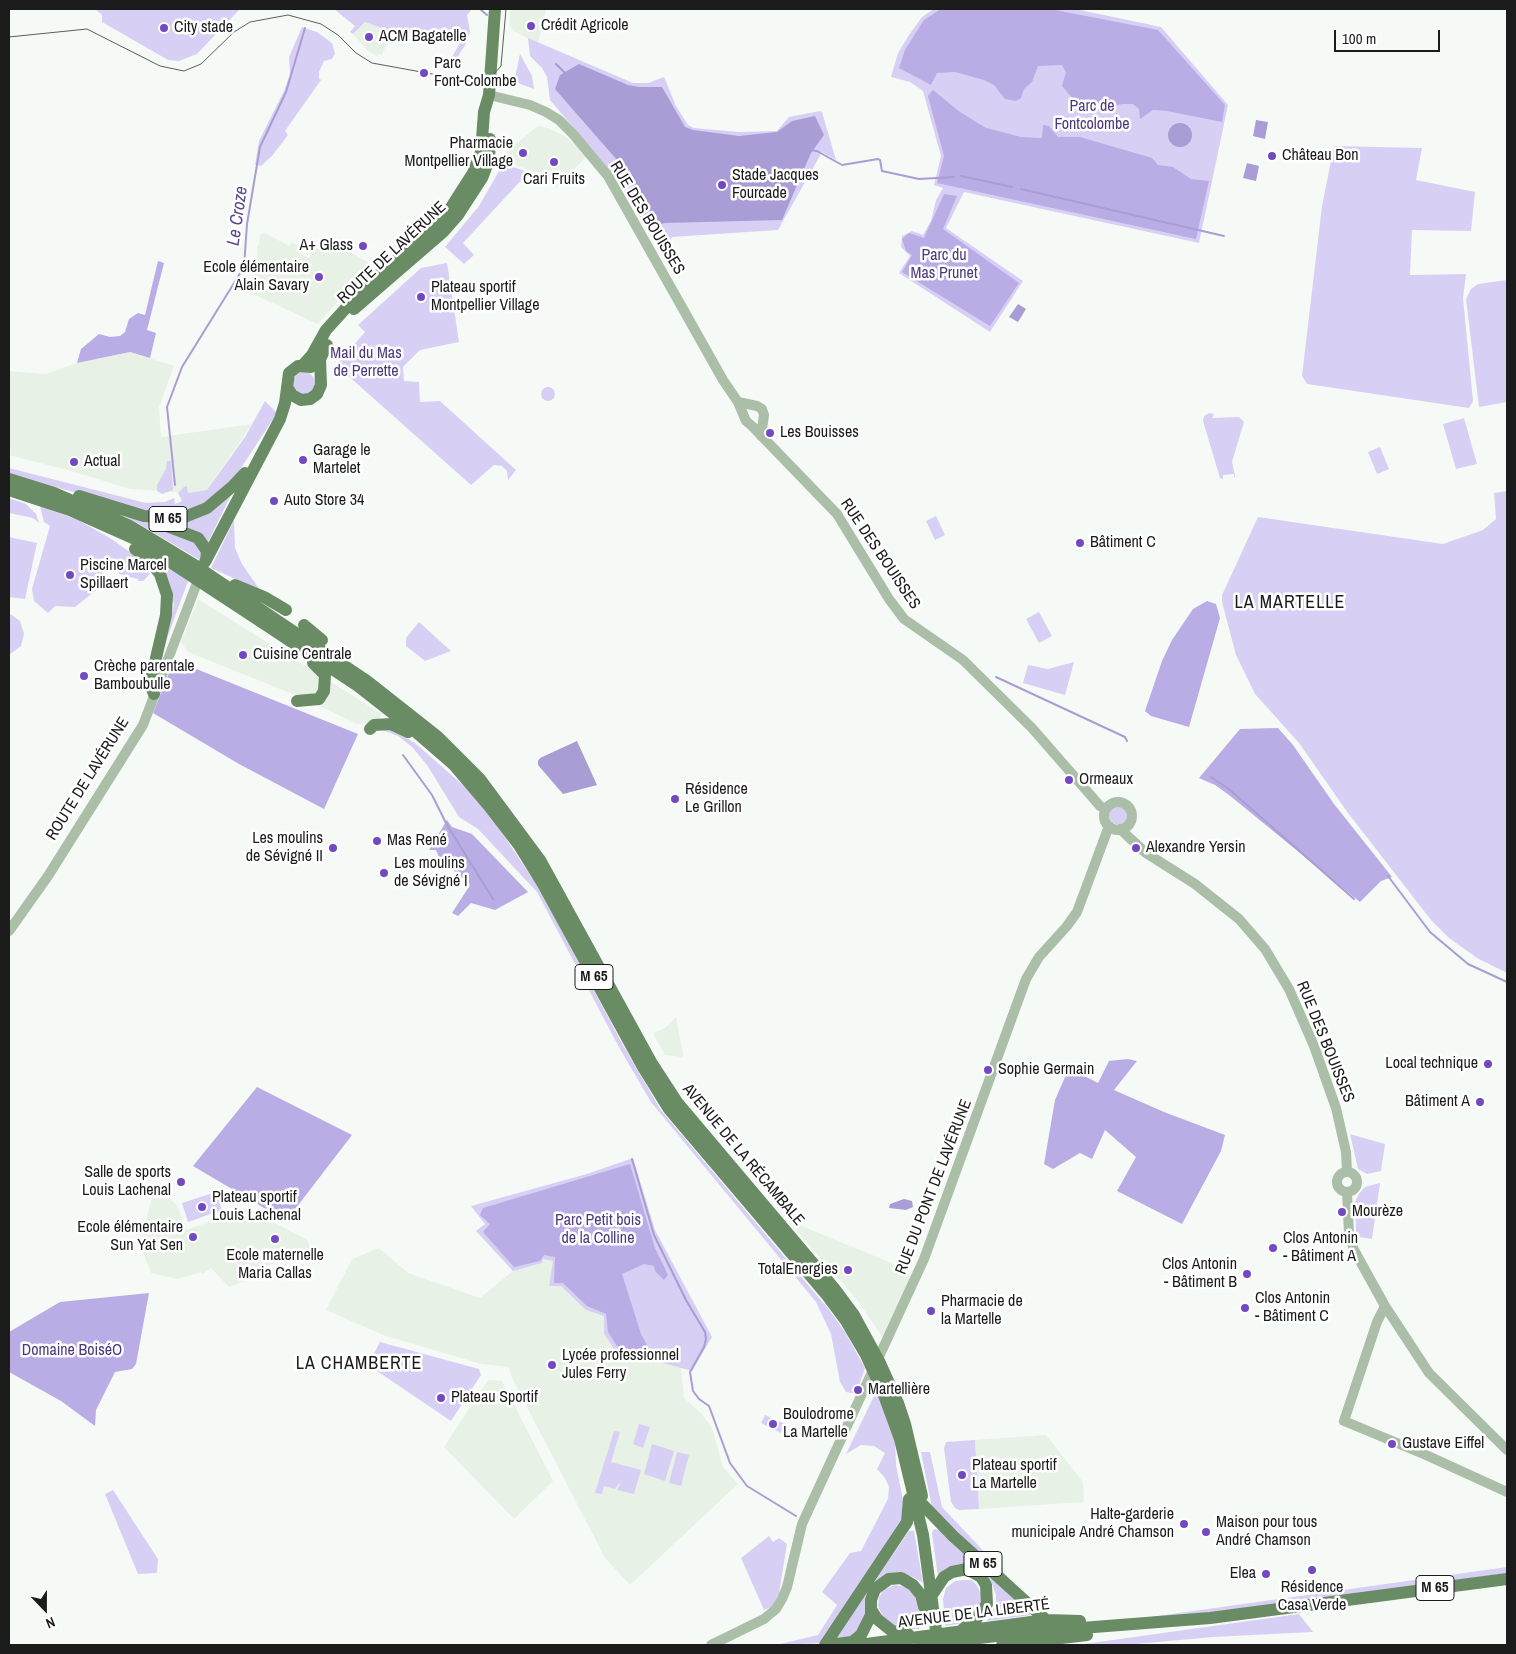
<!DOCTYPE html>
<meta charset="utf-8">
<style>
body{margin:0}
#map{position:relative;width:1516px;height:1654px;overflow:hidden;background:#f6faf6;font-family:"Archivo Narrow",sans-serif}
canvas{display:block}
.frame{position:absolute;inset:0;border:10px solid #1a1b1a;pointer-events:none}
.north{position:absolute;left:20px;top:1584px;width:50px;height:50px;-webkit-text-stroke:4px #fff;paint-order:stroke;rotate:158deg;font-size:14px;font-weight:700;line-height:20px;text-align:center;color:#1a1b1a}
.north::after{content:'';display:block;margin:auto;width:18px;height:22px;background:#1a1b1a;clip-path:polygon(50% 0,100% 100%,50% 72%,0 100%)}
.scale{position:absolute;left:1334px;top:30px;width:106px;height:22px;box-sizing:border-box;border:2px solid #1a1b1a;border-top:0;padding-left:6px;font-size:15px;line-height:18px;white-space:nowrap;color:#1a1b1a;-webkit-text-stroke:4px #fff;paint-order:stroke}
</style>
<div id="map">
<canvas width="1516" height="1654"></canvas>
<div class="frame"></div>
<div class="north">N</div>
<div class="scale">100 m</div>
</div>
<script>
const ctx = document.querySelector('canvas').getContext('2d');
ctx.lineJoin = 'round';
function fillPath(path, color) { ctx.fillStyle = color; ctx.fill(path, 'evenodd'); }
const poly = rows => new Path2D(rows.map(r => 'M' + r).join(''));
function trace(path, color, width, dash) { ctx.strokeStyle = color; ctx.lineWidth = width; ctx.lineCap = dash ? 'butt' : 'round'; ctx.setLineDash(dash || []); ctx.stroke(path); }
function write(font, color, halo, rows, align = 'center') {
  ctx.font = font + ' "Archivo Narrow",sans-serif'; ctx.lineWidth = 5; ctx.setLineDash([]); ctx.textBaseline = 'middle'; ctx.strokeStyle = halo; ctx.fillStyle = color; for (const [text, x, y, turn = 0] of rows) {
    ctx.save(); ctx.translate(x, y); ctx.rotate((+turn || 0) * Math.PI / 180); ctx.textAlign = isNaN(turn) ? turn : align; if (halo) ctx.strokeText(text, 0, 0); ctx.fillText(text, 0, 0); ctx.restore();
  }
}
fillPath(poly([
 [513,9,546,9,538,43,515,32,510,26,510,11],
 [365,22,395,33,393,40,389,39,382,55,379,54,378,57,368,51,353,34],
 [538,126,548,128,565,136,587,156,556,188,540,174,503,161,507,151],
 [265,233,289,246,292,242,300,247,297,252,309,258,323,237,373,265,353,284,318,324,251,293,253,269,255,263,258,264,257,245,259,245,260,235],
 [130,352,174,366,159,407,161,437,252,424,207,490,188,493,130,489,75,472,9,455,9,371,46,374,77,363],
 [198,599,382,714,377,721,358,724,300,697,188,652,181,642],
 [676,1017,683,1054,682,1057,665,1055,653,1033,665,1028],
 [152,1197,171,1200,177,1205,186,1230,247,1208,307,1240,311,1249,259,1269,262,1274,229,1287,211,1268,203,1274,201,1272,178,1279,151,1273,140,1245],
 [787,1220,906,1269,911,1279,883,1338,858,1301],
 [379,1248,408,1273,480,1298,513,1271,542,1263,543,1259,553,1260,561,1286,586,1310,605,1316,604,1334,615,1350,681,1368,684,1398,701,1413,712,1428,723,1467,738,1484,630,1585,605,1558,511,1376,509,1367,481,1364,383,1335,326,1310,352,1259],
 [488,1380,502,1381,553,1481,514,1519,444,1447],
 [1046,1435,1083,1482,1084,1502,979,1509,975,1440]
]), '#e8f1e6');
fillPath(poly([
 [95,9,240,9,197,54,179,61,168,60,102,22,102,15],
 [334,9,472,9,467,15,470,32,467,42,457,58,452,57,461,41,441,29,431,41,398,29,395,33,365,22,353,34,350,32,355,26],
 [934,9,1075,9,1161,27,1228,105,1199,243,964,192,946,228,1023,281,990,332,899,273,910,256,901,247,902,236,912,231,923,235,931,221,936,200,943,188,934,185,941,156,923,91,910,82,891,77,898,53,909,35,922,17],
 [302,27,317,32,332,43,335,54,332,59,324,61,319,72,319,78,321,80,285,131,288,135,272,156,261,166,255,165,259,141,284,91,290,74,289,57],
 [528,38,633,83,648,83,664,77,676,106,688,125,694,128,739,132,777,131,789,117,820,111,822,112,836,160,822,152,778,230,672,237,666,249,657,244,615,177,550,100,547,77,542,68,530,56],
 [520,54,532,76,534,89,518,83,515,78],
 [1334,146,1422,148,1416,180,1475,192,1471,231,1412,230,1410,275,1466,274,1463,298,1473,401,1469,408,1307,384,1302,376,1322,206],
 [503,164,523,170,527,174,463,243,474,255,464,264,445,247,479,206],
 [447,263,459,342,420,350,403,367,404,381,419,382,420,402,440,401,516,470,508,480,507,471,502,466,494,465,471,485,336,365,365,332,368,335,358,325,421,268],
 [1507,280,1507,402,1479,407,1466,299,1471,289,1478,284],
 '293 383a11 11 0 1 1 22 0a11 11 0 1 1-22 0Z',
 '541 394a7 7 0 1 1 14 0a7 7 0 1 1-14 0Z',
 [265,401,277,413,237,474,225,489,193,511,158,514,9,475,9,468,146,503,165,502,174,498,175,504,182,501,178,493,184,487,187,486,188,493,207,490,245,437],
 [1209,413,1214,414,1212,418,1239,417,1244,422,1232,462,1235,476,1234,478,1234,474,1223,475,1223,479,1220,478,1203,421,1204,416],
 [1464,418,1477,464,1456,469,1443,424],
 [1380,447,1389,469,1377,474,1368,452],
 [167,461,171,461,173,490,162,494,157,491,157,485,166,469],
 [1507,491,1507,973,1477,958,1449,938,1431,920,1348,813,1299,743,1255,694,1236,655,1222,602,1222,595,1258,517,1443,544,1483,530,1496,519,1494,493],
 [232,493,208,542,173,524],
 [9,498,26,504,36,514,39,523,33,518,9,513],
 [40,506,78,520,110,538,144,562,150,574,143,581,138,581,138,579,119,574,115,562,102,565,106,587,100,587,75,607,55,606,48,613,34,601,32,589,50,526,44,522],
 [122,514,146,521,194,540,201,549,200,560],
 [936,516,945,535,935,540,926,521],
 [234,520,235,548,242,564,260,590,211,568],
 [9,537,37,543,25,599,9,597],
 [156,560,188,581,165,644,174,605,169,581],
 [1039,612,1052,636,1039,643,1026,619],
 [9,613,20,621,24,634,21,646,9,655],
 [419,622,451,651,425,661,406,646,406,638],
 [1074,662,1065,695,1023,683,1028,665,1048,669],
 [389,728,415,743,465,787,493,819,540,890,624,1047,660,1109,830,1311,845,1332,865,1368,856,1394,846,1392,840,1382,831,1334,816,1302,651,1102,620,1049,537,892,478,829,459,817,427,765,412,747,398,736,380,729],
 '1109 815a10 10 0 1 1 20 0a10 10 0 1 1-20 0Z',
 [1350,1134,1385,1144,1381,1171,1367,1174,1358,1169],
 [633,1158,655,1230,712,1337,692,1371,615,1350,604,1334,604,1316,586,1310,561,1286,549,1286,553,1261,543,1259,542,1263,513,1271,476,1231,485,1224,471,1206,587,1174],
 [1380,1183,1372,1239,1359,1237,1356,1232,1355,1202,1358,1195,1365,1187],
 [216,1192,222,1210,188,1222,182,1203],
 [380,1342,479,1369,481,1375,451,1421,368,1365],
 [876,1392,895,1441,896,1465,904,1505,904,1515,824,1643,776,1645,818,1635,837,1605,822,1592,850,1553,861,1551,888,1499,889,1487,885,1478,877,1469,885,1453,874,1446,861,1445,846,1454],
 [765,1415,785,1424,781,1433,761,1423],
 [639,1424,650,1427,643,1448,633,1444],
 [614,1431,620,1432,611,1462,641,1470,634,1494,617,1490,620,1484,619,1483,615,1489,604,1486,602,1494,595,1493],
 [975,1440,979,1509,959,1510,955,1508,951,1502,944,1448,946,1442],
 [652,1444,674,1451,665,1481,644,1474],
 [677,1452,689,1455,681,1486,669,1483],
 [921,1452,930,1452,942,1507,1039,1610,932,1508],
 [113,1490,158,1559,157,1573,138,1574,105,1494],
 [936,1529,942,1531,1031,1615,987,1621,996,1605,996,1595,991,1581,974,1566,962,1565,938,1577,932,1534,933,1530],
 [909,1531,914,1531,923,1583,913,1577,895,1573,866,1611,862,1627,847,1638,836,1638],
 [769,1536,773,1542,779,1538,787,1544,779,1593,773,1606,764,1610,741,1558],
 [1507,1567,1507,1573,1228,1612,1122,1621],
 [964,1580,971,1580,977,1585,984,1601,977,1612,963,1623,945,1626,943,1599,946,1588,955,1581],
 [895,1585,906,1587,914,1593,922,1624,919,1629,904,1629,891,1624,882,1615,878,1606,879,1597,883,1590],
 [1299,1614,1313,1632,1213,1637,1125,1645,1084,1644]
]), '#d8cff5');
fillPath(poly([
 [941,9,1050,9,1158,30,1225,105,1222,122,1167,111,1153,110,1140,119,1139,109,1133,104,1122,104,1107,108,1103,103,1075,101,1062,86,1066,72,1062,65,1038,66,1032,82,1024,89,1021,98,1016,101,1005,99,994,85,984,80,955,72,937,73,931,85,899,68,905,50,924,20],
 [933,90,960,112,986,128,1021,137,1042,138,1043,125,1049,126,1058,137,1080,137,1152,158,1158,165,1173,167,1191,179,1209,181,1196,239,937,183,944,156,928,96],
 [944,194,957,196,943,229,1019,283,990,326,902,272,912,255,906,251,902,239,909,233,924,238],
 [158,261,164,263,147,330,156,333,150,358,130,352,77,363,81,349,99,334,110,337,120,336,125,332,129,319,138,313,145,315],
 [1207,601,1216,604,1220,618,1189,727,1151,716,1145,711,1162,661,1172,640,1193,609],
 [174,660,358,734,324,809,239,764,153,713],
 [1278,728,1293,745,1334,804,1392,877,1381,881,1360,902,1229,795,1215,785,1199,778,1240,729],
 [447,820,452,827,472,834,528,892,495,910,471,903,458,916,452,913,470,885,439,857,436,850,429,850],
 [1128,1059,1137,1061,1114,1090,1164,1112,1225,1135,1221,1151,1182,1224,1117,1191,1136,1157,1105,1130,1092,1159,1080,1153,1053,1169,1044,1164,1055,1100,1069,1068,1098,1083,1109,1061],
 [257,1087,352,1135,286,1221,193,1166],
 [630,1164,655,1248,668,1275,664,1280,655,1271,654,1266,644,1264,622,1274,641,1334,647,1345,642,1354,617,1346,608,1332,606,1314,587,1306,563,1283,554,1283,555,1257,544,1255,540,1261,514,1267,483,1232,490,1224,480,1215,483,1208],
 [149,1293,136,1364,132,1369,115,1372,96,1410,95,1426,61,1401,9,1372,9,1332,60,1302]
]), '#baace5');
fillPath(poly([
 [579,64,628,85,639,87,662,87,685,127,693,130,739,136,777,132,792,121,815,116,824,135,811,153,782,220,665,223,650,227,624,168,555,89,560,75],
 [1256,120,1268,122,1265,139,1253,136],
 '1168 135a12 12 0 1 1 24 0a12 12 0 1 1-24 0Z',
 [1247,163,1259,166,1256,181,1243,178],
 [1018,304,1026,309,1018,322,1009,317],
 [577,741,597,785,563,794,538,765,538,761,540,758],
 [904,1199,912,1201,913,1207,906,1210,889,1208,890,1204]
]), '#aa9cd4');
trace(poly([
 [480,9,487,15],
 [556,64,565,73],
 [810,150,817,151,842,165,878,159,880,160,882,171,919,179,954,177],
 [961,176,1012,187],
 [1021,189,1224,236],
 [175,485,167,407,182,367,244,267,247,224,260,147,286,92,305,28],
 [996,677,1125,737,1127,741],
 [403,755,432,795,447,825,493,899],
 [1211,777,1230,790,1354,899],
 [1388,876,1430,932,1468,964,1507,982],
 [632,1159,654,1235,686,1300,705,1332,706,1339,704,1347,690,1372,693,1391,699,1399,709,1406,730,1463,747,1486,796,1516]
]), '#aa9cd4', 2);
trace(poly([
 [489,95,530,105,546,112,559,120,573,134,608,176,723,380,738,402,746,421,752,426,837,514,889,599,904,619,963,660,1032,728,1100,806,1106,809],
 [738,402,757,406,762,409,764,415,761,436],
 '1104 816a14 14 0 1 1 28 0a14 14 0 1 1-28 0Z',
 [1120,829,1146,853,1195,884,1239,919,1265,949,1289,989,1314,1046,1336,1108,1346,1152,1347,1171],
 [9,931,48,876,143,725,200,575],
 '1337 1182a10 10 0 1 1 20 0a10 10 0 1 1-20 0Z',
 [1347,1192,1349,1234,1354,1250,1385,1306,1429,1373,1507,1450],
 [1385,1306,1377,1322,1344,1421,1426,1455,1507,1492],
 [711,1645,764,1619,776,1609,782,1599,787,1587,802,1524,924,1259,1026,979,1039,957,1067,926,1077,912,1109,826]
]), '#abbea8', 10);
trace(poly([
 [354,309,443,232,458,215,482,178,489,160,490,139],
 [303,365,312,355,326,330,367,285,427,234,450,209,473,173,481,152,484,112,489,95,495,9],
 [287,387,292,395,301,400,310,399,317,394,321,385,320,359,327,345],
 [9,479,54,493,128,525,196,566,367,681,438,737,480,779,540,860,651,1062,677,1102,834,1288,854,1315,879,1361,898,1403,905,1424,922,1496],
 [9,490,70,510,135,539,263,623,358,686,409,726,454,765,489,806,519,845,543,884,643,1067,669,1109,826,1294,846,1321,866,1355,882,1390,900,1439,923,1535,938,1645],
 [79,496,144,516,182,518,207,508,233,486,245,473],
 [156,522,198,538,207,551,206,560],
 [135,549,147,558,160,574,167,595,166,615,150,684,154,694],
 [205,562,280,419,285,403,289,373,298,366,311,367],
 [235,585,264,597,286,610],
 [304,625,322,640],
 [297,701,319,699,324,691,325,675,313,663],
 [370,729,374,725,391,724,408,732],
 [923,1505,953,1536,1046,1620],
 [932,1595,944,1577,952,1572,967,1569,981,1577,986,1585,987,1604,977,1618,963,1629],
 [872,1611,877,1619,892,1631,908,1634],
 [825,1645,907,1522,909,1499],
 [829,1645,852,1642,861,1635,871,1615,871,1600,875,1589,889,1579,901,1578,913,1585,921,1595,924,1607,934,1622],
 [859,1645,1046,1620,1080,1621],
 [920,1645,1030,1632,1210,1618,1507,1579],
 [1002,1645,1087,1635]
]), '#6a8c65', 12);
trace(poly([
 [9,37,87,29,160,66,184,71,201,64,234,32,250,22,288,15,321,24,338,35,356,53,372,63,476,82,493,75,501,66,506,9]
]), '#5b5d5b', 1);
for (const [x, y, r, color] of [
 [531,26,5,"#7349c1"],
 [164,28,5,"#7349c1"],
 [369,37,5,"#7349c1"],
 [424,73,5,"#7349c1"],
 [523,153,5,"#7349c1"],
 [1272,156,5,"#7349c1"],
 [554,162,5,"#7349c1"],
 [722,185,5,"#7349c1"],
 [363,246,5,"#7349c1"],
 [319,277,5,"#7349c1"],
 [421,297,5,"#7349c1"],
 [770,433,5,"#7349c1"],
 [303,460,5,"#7349c1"],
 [74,462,5,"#7349c1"],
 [274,501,5,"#7349c1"],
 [1080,543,5,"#7349c1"],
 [70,575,5,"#7349c1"],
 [243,655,5,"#7349c1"],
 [84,676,5,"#7349c1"],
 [1069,780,5,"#7349c1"],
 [675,799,5,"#7349c1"],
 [377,841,5,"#7349c1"],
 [333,848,5,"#7349c1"],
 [1136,848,5,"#7349c1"],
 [384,873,5,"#7349c1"],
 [1488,1064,5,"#7349c1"],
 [988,1070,5,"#7349c1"],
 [1480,1102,5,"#7349c1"],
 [181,1182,5,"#7349c1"],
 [202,1207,5,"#7349c1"],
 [1342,1212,5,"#7349c1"],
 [193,1237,5,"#7349c1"],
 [275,1239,5,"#7349c1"],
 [1273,1248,5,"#7349c1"],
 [848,1270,5,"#7349c1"],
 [1247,1274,5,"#7349c1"],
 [1245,1308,5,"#7349c1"],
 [931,1311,5,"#7349c1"],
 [552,1365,5,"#7349c1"],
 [858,1390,5,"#7349c1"],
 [441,1398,5,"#7349c1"],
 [773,1424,5,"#7349c1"],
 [1392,1444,5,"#7349c1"],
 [962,1475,5,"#7349c1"],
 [1184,1524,5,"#7349c1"],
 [1206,1532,5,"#7349c1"],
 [1312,1570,5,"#7349c1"],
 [1266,1574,5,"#7349c1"]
]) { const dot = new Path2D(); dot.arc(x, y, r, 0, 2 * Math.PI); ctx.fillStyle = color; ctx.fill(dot); trace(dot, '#fff', 2); }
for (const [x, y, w] of [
 [168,519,38],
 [594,977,38],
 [983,1564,38],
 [1435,1588,38]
]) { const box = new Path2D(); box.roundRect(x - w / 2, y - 12.5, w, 25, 4); ctx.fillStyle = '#fff'; ctx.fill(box); trace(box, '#1a1b1a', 1); }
write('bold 15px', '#1a1b1a', null, [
 ["M 65",168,519],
 ["M 65",594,977],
 ["M 65",983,1564],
 ["M 65",1435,1588]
]);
write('16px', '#1a1b1a', '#fff', [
 ["Crédit Agricole",541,26],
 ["City stade",174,28],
 ["ACM Bagatelle",379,37],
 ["Parc",434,64],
 ["Font-Colombe",434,82],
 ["Pharmacie",513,144,"right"],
 ["Montpellier Village",513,162,"right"],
 ["Château Bon",1282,156],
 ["Stade Jacques",732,176],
 ["Fourcade",732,194],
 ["Cari Fruits",554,180,"center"],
 ["A+ Glass",353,246,"right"],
 ["Ecole élémentaire",309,268,"right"],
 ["Alain Savary",309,286,"right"],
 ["Plateau sportif",431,288],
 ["Montpellier Village",431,306],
 ["Les Bouisses",780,433],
 ["Garage le",313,451],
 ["Martelet",313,469],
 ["Actual",84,462],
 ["Auto Store 34",284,501],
 ["Bâtiment C",1090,543],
 ["Piscine Marcel",80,566],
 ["Spillaert",80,584],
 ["Cuisine Centrale",253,655],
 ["Crèche parentale",94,667],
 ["Bamboubulle",94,685],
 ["Ormeaux",1079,780],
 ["Résidence",685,790],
 ["Le Grillon",685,808],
 ["Les moulins",323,839,"right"],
 ["de Sévigné II",323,857,"right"],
 ["Mas René",387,841],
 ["Alexandre Yersin",1146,848],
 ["Les moulins",394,864],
 ["de Sévigné I",394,882],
 ["Local technique",1478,1064,"right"],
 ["Sophie Germain",998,1070],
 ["Bâtiment A",1470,1102,"right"],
 ["Salle de sports",171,1173,"right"],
 ["Louis Lachenal",171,1191,"right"],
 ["Plateau sportif",212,1198],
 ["Louis Lachenal",212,1216],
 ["Mourèze",1352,1212],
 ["Ecole élémentaire",183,1228,"right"],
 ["Sun Yat Sen",183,1246,"right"],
 ["Clos Antonin",1283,1239],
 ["- Bâtiment A",1283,1257],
 ["Ecole maternelle",275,1256,"center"],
 ["Maria Callas",275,1274,"center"],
 ["Clos Antonin",1237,1265,"right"],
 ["- Bâtiment B",1237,1283,"right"],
 ["TotalEnergies",838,1270,"right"],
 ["Clos Antonin",1255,1299],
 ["- Bâtiment C",1255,1317],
 ["Pharmacie de",941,1302],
 ["la Martelle",941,1320],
 ["Lycée professionnel",562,1356],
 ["Jules Ferry",562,1374],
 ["Martellière",868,1390],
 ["Plateau Sportif",451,1398],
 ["Boulodrome",783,1415],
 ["La Martelle",783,1433],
 ["Gustave Eiffel",1402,1444],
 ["Plateau sportif",972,1466],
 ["La Martelle",972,1484],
 ["Halte-garderie",1174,1515,"right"],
 ["municipale André Chamson",1174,1533,"right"],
 ["Maison pour tous",1216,1523],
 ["André Chamson",1216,1541],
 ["Elea",1256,1574,"right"],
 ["Résidence",1312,1588,"center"],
 ["Casa Verde",1312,1606,"center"]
], 'left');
write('16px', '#4f397e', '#fff', [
 ["Parc de",1092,107],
 ["Fontcolombe",1092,125],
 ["Parc du",944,256],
 ["Mas Prunet",944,274],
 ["Mail du Mas",366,354],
 ["de Perrette",366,372],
 ["Parc Petit bois",598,1221],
 ["de la Colline",598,1239],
 ["Domaine BoiséO",72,1351]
]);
write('16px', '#1a1b1a', '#fff', [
 ["RUE DES BOUISSES",647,218,59],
 ["ROUTE DE LAVÉRUNE",392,253,-43],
 ["RUE DES BOUISSES",880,554,56],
 ["ROUTE DE LAVÉRUNE",88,779,-58],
 ["RUE DES BOUISSES",1325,1042,68],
 ["AVENUE DE LA RÉCAMBALE",743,1155,50],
 ["RUE DU PONT DE LAVÉRUNE",934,1187,-69],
 ["AVENUE DE LA LIBERTÉ",974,1614,-7]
]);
write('italic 18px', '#5c478d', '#fff', [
 ["Le Croze",238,216,-82]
]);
ctx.letterSpacing = '1px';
write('18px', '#1a1b1a', '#fff', [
 ["LA MARTELLE",1290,603],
 ["LA CHAMBERTE",359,1364]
]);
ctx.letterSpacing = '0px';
</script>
